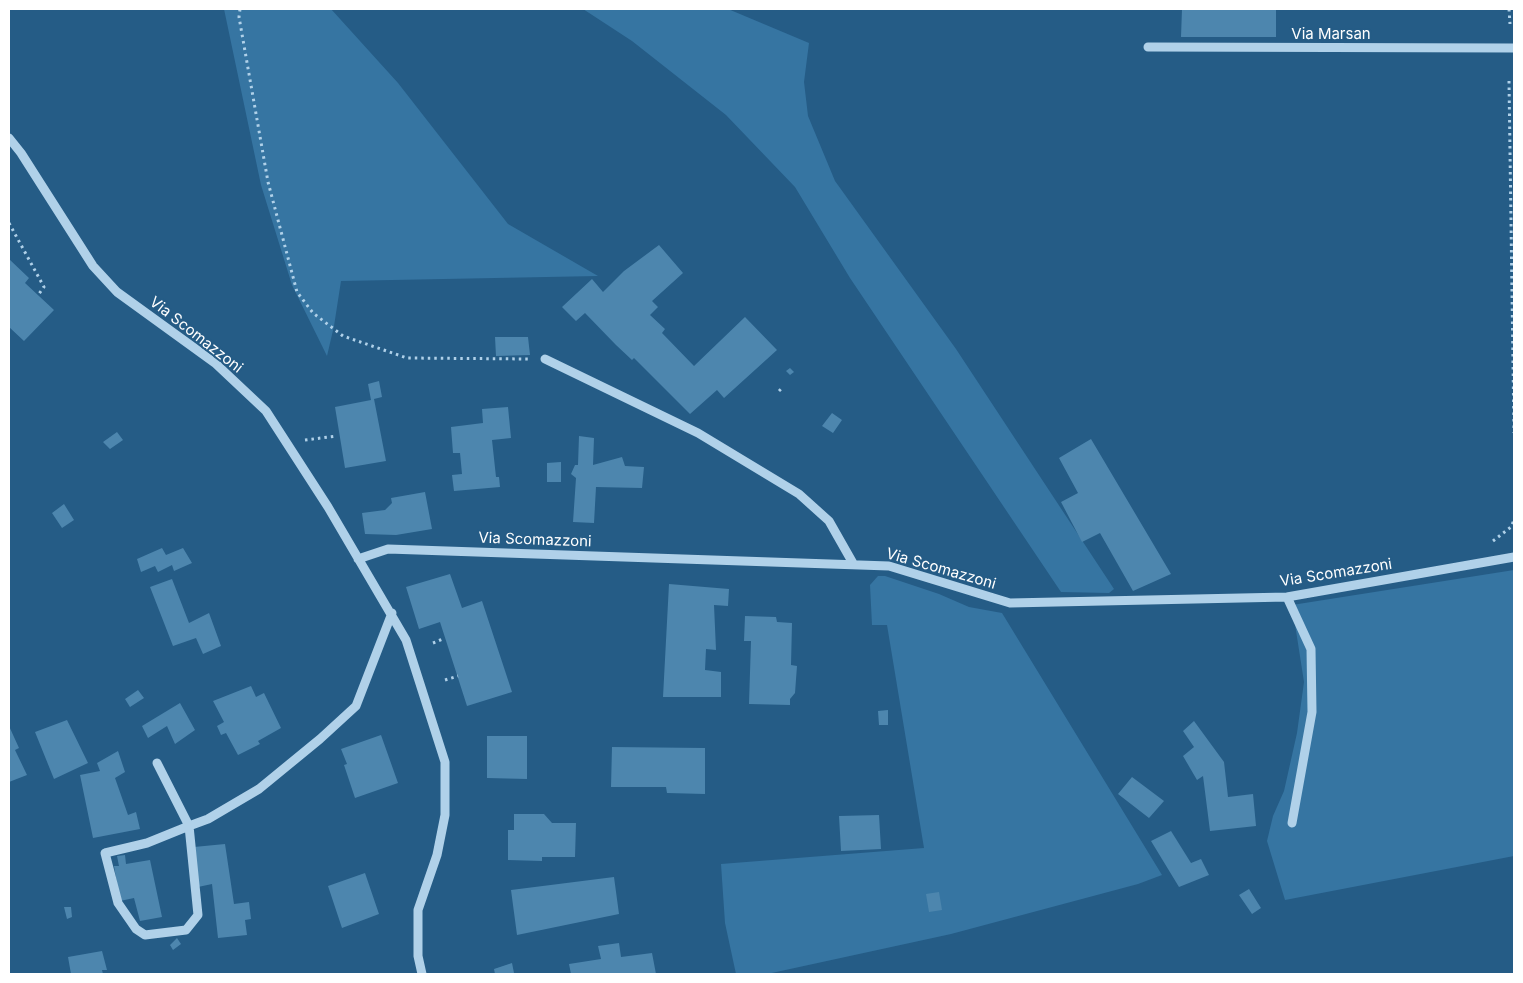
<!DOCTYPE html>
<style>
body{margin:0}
#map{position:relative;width:1523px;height:983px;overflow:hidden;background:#255c86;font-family:Inter,sans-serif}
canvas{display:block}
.frame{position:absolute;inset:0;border:10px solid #fff;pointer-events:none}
</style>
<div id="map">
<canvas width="1523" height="983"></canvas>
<div class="frame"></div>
</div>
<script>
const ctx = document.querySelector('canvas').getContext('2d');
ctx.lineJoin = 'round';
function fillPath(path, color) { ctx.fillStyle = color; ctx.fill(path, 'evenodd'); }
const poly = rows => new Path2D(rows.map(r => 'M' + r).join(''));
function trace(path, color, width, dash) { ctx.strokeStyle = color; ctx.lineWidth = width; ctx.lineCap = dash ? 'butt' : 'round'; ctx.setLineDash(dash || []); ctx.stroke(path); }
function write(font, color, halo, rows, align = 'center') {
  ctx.font = font + ' Inter,sans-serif'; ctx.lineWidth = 4; ctx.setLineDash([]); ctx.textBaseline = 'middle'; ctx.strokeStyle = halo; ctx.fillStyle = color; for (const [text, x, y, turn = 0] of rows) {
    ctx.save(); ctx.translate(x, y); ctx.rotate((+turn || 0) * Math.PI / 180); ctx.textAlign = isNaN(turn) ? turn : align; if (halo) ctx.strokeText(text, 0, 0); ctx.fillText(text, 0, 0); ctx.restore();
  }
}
fillPath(poly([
 [224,9,331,9,398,83,508,224,598,276,341,281,334,326,327,356,292,285,261,185],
 [583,9,728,9,809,43,804,82,808,116,835,181,956,349,1114,589,1109,593,1061,592,850,278,795,187,726,115,632,41],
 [1514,570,1514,856,1285,900,1267,841,1273,816,1284,791,1297,733,1304,682,1292,605],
 [878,576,885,576,939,594,969,607,1002,613,1162,875,1138,884,951,934,767,974,736,974,725,923,721,864,924,848,887,625,872,625,870,585]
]), '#3675a2');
fillPath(poly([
 [1182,9,1276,9,1276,37,1181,37],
 [659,245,683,273,652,301,658,307,650,315,665,329,662,333,694,366,745,317,777,350,724,398,717,390,690,414,634,358,632,360,616,345,585,313,576,321,562,307,592,279,603,292,624,271],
 [9,259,29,278,25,283,54,310,24,341,9,327],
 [495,337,528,337,530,355,496,356],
 [790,368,794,372,790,375,786,371],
 [379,381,382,397,374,399,386,461,345,468,335,407,371,400,368,384],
 [508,407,511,438,492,440,496,477,499,477,500,487,454,491,452,475,462,474,460,453,453,453,451,427,483,423,482,409],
 [832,413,842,420,833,433,822,426],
 [117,432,123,440,110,449,103,442],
 [579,436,594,438,593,465,622,457,625,466,644,467,642,488,596,487,594,523,573,522,576,478,571,474,575,465,578,465],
 [1091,439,1171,574,1133,591,1100,533,1082,542,1061,502,1078,493,1059,458],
 [561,462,561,482,547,482,547,463],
 [425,492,432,529,396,535,365,534,362,513,385,510,392,503,391,498],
 [64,504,74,520,62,528,52,513],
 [162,548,166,555,183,548,192,563,174,571,172,565,158,572,155,566,141,572,137,559],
 [450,574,462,608,482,601,512,692,467,706,440,622,419,629,406,587],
 [172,579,189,623,209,613,221,646,203,654,196,638,173,646,150,587],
 [669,584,729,589,728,606,714,605,716,650,706,649,705,670,721,672,721,697,663,697],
 [745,616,776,617,777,622,792,623,791,665,797,666,795,693,790,699,790,705,749,704,751,641,744,641],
 [251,686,256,697,264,693,281,728,258,741,260,744,238,755,226,733,221,735,217,726,224,722,213,701],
 [138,690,144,698,130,707,125,699],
 [180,703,195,730,175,744,167,726,148,738,142,726],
 [888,710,888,725,879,725,878,711],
 [67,720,88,763,54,779,35,732],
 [1194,721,1224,762,1228,797,1253,794,1256,826,1210,831,1203,776,1197,780,1183,756,1194,747,1183,731],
 [9,726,19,748,15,750,27,775,9,782],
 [381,735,398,783,355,798,344,765,347,764,341,749],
 [487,736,527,736,527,779,487,778],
 [612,747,705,748,705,794,667,793,666,787,611,787],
 [118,751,125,772,115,778,128,815,136,812,140,829,93,838,80,775,100,771,97,763],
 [1132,777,1164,801,1149,818,1118,794],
 [514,814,544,814,552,823,576,823,575,857,542,857,542,861,508,860,508,830,514,830],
 [879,815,881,849,841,851,839,816],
 [1171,831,1191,863,1201,859,1209,875,1179,887,1151,841],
 [225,844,234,904,249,902,251,919,245,920,247,935,218,938,212,884,198,887,194,847],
 [125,855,126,864,150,860,162,917,140,921,134,898,120,901,114,866,119,866,117,856],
 [365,873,379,914,342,928,328,886],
 [614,877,619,914,517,935,511,890],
 [1249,889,1261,908,1252,914,1239,895],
 [939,892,942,910,929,912,926,894],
 [64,907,71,907,72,917,67,919],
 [177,938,181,944,173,950,170,945],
 [619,943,621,957,652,953,656,974,571,974,569,964,601,959,598,946],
 [102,951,107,970,102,970,103,974,71,974,68,957],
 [512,963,514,973,495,974,494,969]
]), '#4d86ae');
trace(poly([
 [240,9,239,17,268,182,297,292,313,313,343,336,407,358,530,359],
 [1509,9,1510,24],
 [1509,81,1514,433],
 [9,223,44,287,38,295],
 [779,391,783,387],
 [305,440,337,436],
 [1493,541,1511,527,1514,520],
 [433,643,445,638],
 [445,680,458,676]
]), '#b0d1e9', 3, [2.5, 4]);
trace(poly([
 [1148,47,1514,48],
 [9,138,21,153,93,266,117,292,215,363,266,411,328,507,406,640,445,762,445,815,437,855,418,910,418,956,422,974],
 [545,359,698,433,799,494,829,521,854,565],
 [358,559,388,549,889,566,1010,603,1287,597,1514,557],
 [1287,597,1311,649,1312,712,1292,823],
 [157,763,189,826,198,915,186,930,145,935,136,929,118,903,105,853,147,843,189,826,208,819,259,789,320,739,356,706,392,613]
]), '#b0d1e9', 9);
write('15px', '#fff', '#255c86', [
 ["Via Marsan",1331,34],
 ["Via Scomazzoni",196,335,38],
 ["Via Scomazzoni",535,540,2],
 ["Via Scomazzoni",941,569,16],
 ["Via Scomazzoni",1336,573,-9]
]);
</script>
